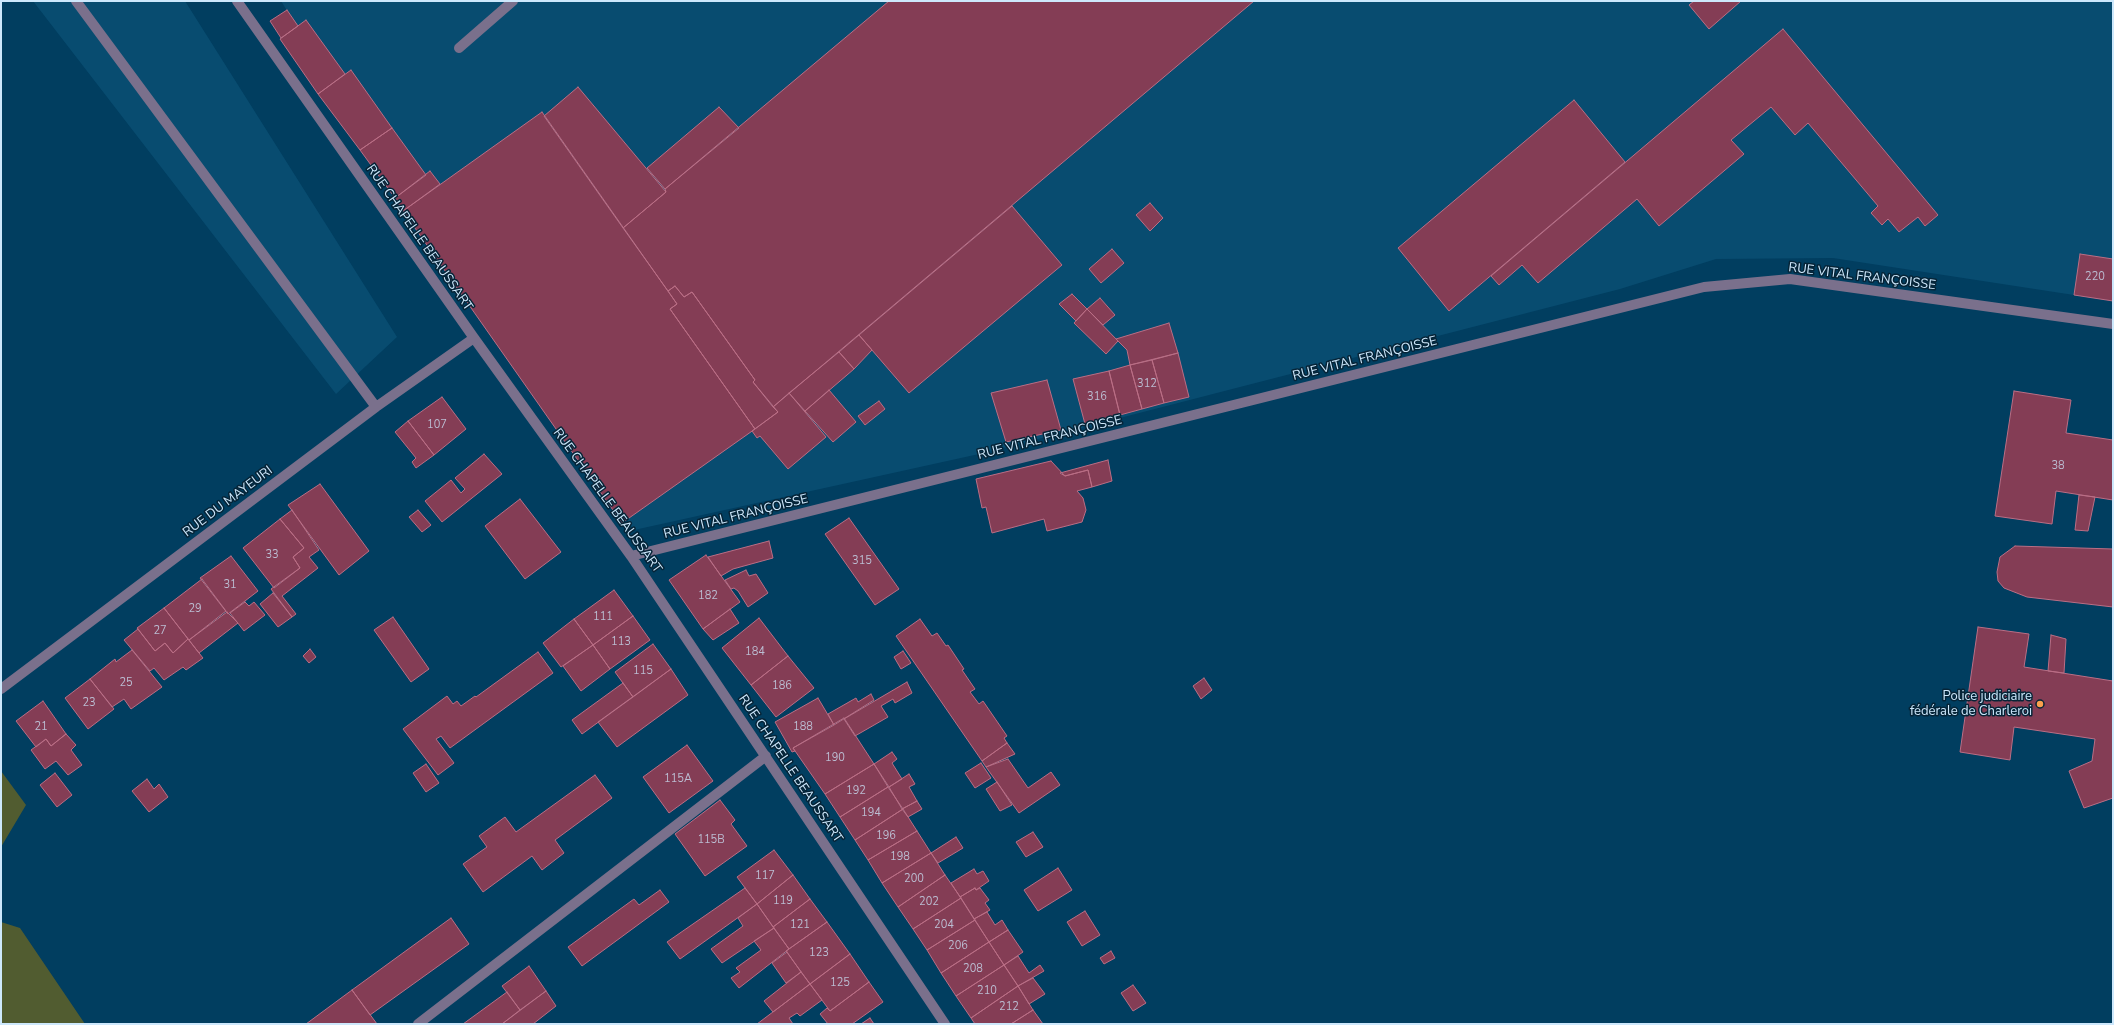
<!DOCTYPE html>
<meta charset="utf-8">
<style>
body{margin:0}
#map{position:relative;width:2114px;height:1025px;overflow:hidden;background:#013e60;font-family:"Nunito Sans",sans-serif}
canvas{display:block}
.frame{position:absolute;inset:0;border:2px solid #cde8fc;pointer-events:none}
</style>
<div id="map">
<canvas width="2114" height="1025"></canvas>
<div class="frame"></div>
</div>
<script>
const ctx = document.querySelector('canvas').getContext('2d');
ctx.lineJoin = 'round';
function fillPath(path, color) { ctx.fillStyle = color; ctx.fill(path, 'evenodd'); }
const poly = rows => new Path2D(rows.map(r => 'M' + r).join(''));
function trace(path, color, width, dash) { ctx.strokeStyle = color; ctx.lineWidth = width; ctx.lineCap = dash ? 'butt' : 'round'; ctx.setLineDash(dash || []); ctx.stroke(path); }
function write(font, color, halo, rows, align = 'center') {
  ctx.font = font + ' "Nunito Sans",sans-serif'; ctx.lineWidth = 3; ctx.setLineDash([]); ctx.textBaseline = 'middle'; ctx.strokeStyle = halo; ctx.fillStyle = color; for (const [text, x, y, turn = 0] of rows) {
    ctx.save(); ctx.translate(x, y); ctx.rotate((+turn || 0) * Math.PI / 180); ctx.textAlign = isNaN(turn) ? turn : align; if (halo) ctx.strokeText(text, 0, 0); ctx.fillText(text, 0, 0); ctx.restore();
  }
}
fillPath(poly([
 [33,1,185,1,397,337,336,394],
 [281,1,2113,1,2113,301,1833,258,1716,259,1620,289,988,452,634,530,385,169]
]), '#084c70');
fillPath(poly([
 [1,771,26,805,1,847],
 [1,922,20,928,85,1024,1,1024]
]), '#515c30');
const building = poly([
 [889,1,1254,1,773,407,753,382,755,380,692,292,684,297,675,286,668,291,623,228,666,192,665,189,889,1],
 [1694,1,1741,1,1709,29,1689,5,1694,1],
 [287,10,298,26,281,38,270,21,287,10],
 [306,20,345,74,318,94,280,39,306,20],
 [1783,29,1938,215,1925,226,1918,217,1899,232,1888,219,1882,225,1871,213,1878,206,1808,123,1795,135,1771,107,1731,140,1744,154,1659,226,1637,199,1538,283,1522,265,1499,285,1491,276,1783,29],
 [351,70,392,128,360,150,318,94,351,70],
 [578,87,666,192,623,228,544,116,578,87],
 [1574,100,1625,162,1449,311,1398,248,1574,100],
 [719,107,739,128,665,189,647,168,719,107],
 [542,112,677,304,670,309,755,429,622,523,403,211,542,112],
 [392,128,426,175,395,198,360,150,392,128],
 [430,171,440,184,403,211,395,198,430,171],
 [1150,203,1163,218,1150,231,1136,215,1150,203],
 [1012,206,1062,265,909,393,859,335,1012,206],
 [1112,249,1124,263,1101,283,1089,269,1112,249],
 [2080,254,2113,259,2113,301,2074,295,2080,254],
 [675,286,684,297,692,292,755,380,753,382,778,412,755,429,670,309,677,304,668,291,675,286],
 [1072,294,1087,309,1076,321,1059,304,1072,294],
 [1100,298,1115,315,1103,325,1087,309,1100,298],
 [1087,309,1118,341,1106,354,1074,323,1087,309],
 [1169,323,1178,353,1130,365,1127,350,1116,339,1169,323],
 [859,335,872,350,854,369,839,352,859,335],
 [839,352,854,369,805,411,789,393,839,352],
 [1178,353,1189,397,1164,403,1152,360,1178,353],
 [1152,360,1164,403,1142,409,1130,365,1152,360],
 [1130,365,1142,409,1120,415,1109,371,1130,365],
 [1109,371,1120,415,1085,424,1073,379,1109,371],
 [1047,380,1061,430,1006,442,991,393,1047,380],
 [829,390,856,422,833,442,805,411,829,390],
 [2014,391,2071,400,2066,433,2113,440,2113,500,2056,491,2052,524,1995,516,2014,391],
 [789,393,826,437,788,469,760,436,757,438,752,431,778,412,773,407,789,393],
 [442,397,466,429,434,455,408,421,442,397],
 [879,401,885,409,865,425,858,416,879,401],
 [408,421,434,455,416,468,412,462,416,458,395,432,408,421],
 [484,454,502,474,442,522,425,501,451,480,461,493,465,489,455,478,484,454],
 [1108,460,1112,481,1092,487,1088,470,1065,476,1060,473,1108,460],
 [1051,461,1065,476,1088,470,1092,487,1077,491,1083,498,1086,510,1082,522,1047,531,1044,519,992,533,986,507,982,508,976,479,1051,461],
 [320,484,369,551,339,575,288,505,320,484],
 [2079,495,2095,497,2088,531,2075,530,2079,495],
 [520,499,561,552,525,579,485,526,520,499],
 [292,510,319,550,309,557,318,568,282,596,296,614,292,617,271,589,300,568,293,557,304,548,280,519,292,510],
 [418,510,431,525,422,532,409,517,418,510],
 [849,518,899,589,875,605,825,534,849,518],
 [280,519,304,548,293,557,300,568,274,588,243,548,280,519],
 [769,541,773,558,733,569,721,576,708,557,769,541],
 [2015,546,2113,549,2113,607,2027,597,2004,588,1998,581,1997,572,2000,557,2015,546],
 [706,555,740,602,703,629,669,580,706,555],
 [231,556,258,591,228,614,200,578,231,556],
 [746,570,749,576,756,574,768,593,748,607,738,591,734,588,731,589,725,580,746,570],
 [202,579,226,611,189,640,164,608,202,579],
 [614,590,633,616,593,645,574,619,614,590],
 [273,593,292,617,278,627,260,604,273,593],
 [245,602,249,606,254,602,265,615,244,631,230,613,245,602],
 [164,608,188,639,173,653,165,643,155,651,137,628,164,608],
 [730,609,739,623,713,640,703,629,730,609],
 [227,612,238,623,199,653,189,640,227,612],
 [633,616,650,640,610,669,593,645,633,616],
 [393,617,429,669,411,682,374,630,393,617],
 [759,618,788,656,751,685,722,648,759,618],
 [574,619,593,645,561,667,543,643,574,619],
 [920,619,932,636,937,633,946,646,948,645,964,669,962,670,975,689,970,692,979,704,983,701,1007,736,1004,738,1007,743,982,761,896,636,920,619],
 [1978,627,2029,634,2024,667,2113,681,2113,798,2084,808,2069,771,2092,761,2095,739,2014,727,2010,760,1960,752,1978,627],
 [138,629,155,651,165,643,173,653,188,639,203,658,186,670,183,667,164,680,154,668,150,671,124,640,138,629],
 [2051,635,2066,639,2064,673,2048,671,2051,635],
 [653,644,671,669,633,697,615,672,653,644],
 [593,645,610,669,581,691,563,666,593,645],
 [310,649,316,657,309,663,303,656,310,649],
 [132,650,162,687,131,709,124,699,112,707,90,679,115,659,116,662,132,650],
 [903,651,911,663,901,669,894,657,903,651],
 [538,652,553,673,450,748,441,736,436,739,454,763,438,775,403,729,447,696,453,704,457,701,461,706,475,696,476,697,538,652],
 [788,656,814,688,776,717,751,685,788,656],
 [671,669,688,695,617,747,598,722,671,669],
 [1204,678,1212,690,1201,699,1193,686,1204,678],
 [90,679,114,709,88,729,65,698,90,679],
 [907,682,912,693,895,703,893,699,881,706,888,717,855,736,844,719,907,682],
 [623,683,633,697,582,734,572,720,623,683],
 [871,694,874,700,834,725,828,714,856,698,858,702,871,694],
 [818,698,834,725,793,748,795,751,792,752,775,722,818,698],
 [43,701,66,734,51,746,46,739,36,747,16,721,43,701],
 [844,718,874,764,825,794,793,748,844,718],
 [66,734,76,745,71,750,82,765,68,775,56,761,45,769,31,750,46,739,51,746,66,734],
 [1007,743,1015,754,986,767,982,761,1007,743],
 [687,745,713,781,669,813,643,777,687,745],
 [892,752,897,759,892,763,902,779,889,787,874,764,892,752],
 [1008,759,1028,788,1051,772,1060,785,1019,813,986,767,1008,759],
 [981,763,991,778,975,788,965,773,981,763],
 [426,764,439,783,426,792,413,773,426,764],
 [874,764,888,787,840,817,825,794,874,764],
 [55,773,72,795,57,807,40,785,55,773],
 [909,774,915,784,909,787,917,801,902,809,889,787,909,774],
 [595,775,612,798,555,840,564,853,542,870,532,856,483,892,463,864,487,847,479,836,505,817,516,832,595,775],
 [147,779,154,789,159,784,168,797,149,812,132,791,147,779],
 [997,782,1012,805,1000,811,986,789,997,782],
 [888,787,903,809,855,840,840,817,888,787],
 [720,800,735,820,731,824,747,846,705,876,675,834,720,800],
 [917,801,922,809,908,817,902,809,917,801],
 [903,809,917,831,868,860,855,840,903,809],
 [917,831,931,853,882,883,868,860,917,831],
 [1033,832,1043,847,1026,857,1016,842,1033,832],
 [956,837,963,848,938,863,931,853,956,837],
 [774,850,793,875,757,904,737,877,774,850],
 [931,853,945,875,898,907,882,883,931,853],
 [1058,868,1072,890,1038,911,1024,890,1058,868],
 [974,869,977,874,983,871,989,881,976,890,975,888,960,897,951,883,974,869],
 [793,875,810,899,773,927,757,904,793,875],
 [945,875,961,898,913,929,898,907,945,875],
 [745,888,757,904,680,959,667,942,745,888],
 [975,888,976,890,980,888,989,900,985,903,990,910,974,919,960,897,975,888],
 [660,890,669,902,582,966,568,947,634,899,639,905,660,890],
 [961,898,975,920,927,950,913,929,961,898],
 [810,899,827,922,789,949,773,927,810,899],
 [757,904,774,928,722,963,711,949,743,926,738,918,757,904],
 [1085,911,1100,935,1082,946,1067,922,1085,911],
 [987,912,995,925,1002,920,1008,930,989,942,974,919,987,912],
 [451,918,469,944,370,1015,352,990,451,918],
 [975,920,989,942,941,973,927,950,975,920],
 [827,922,850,954,810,984,786,951,827,922],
 [774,928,789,949,739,988,731,978,740,972,736,968,761,950,754,941,774,928],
 [1008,930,1023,952,1004,965,989,942,1008,930],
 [989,942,1004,965,956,996,941,973,989,942],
 [1111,951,1115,958,1104,964,1100,958,1111,951],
 [787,952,801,972,786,983,772,963,787,952],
 [850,954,869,982,830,1011,810,984,850,954],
 [1018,956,1029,973,1040,965,1044,971,1018,986,1004,965,1018,956],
 [1004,965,1018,986,971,1018,956,996,1004,965],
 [529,966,546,991,520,1010,502,986,529,966],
 [801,972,810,984,773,1012,764,1001,801,972],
 [1033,978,1045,994,1029,1004,1018,986,1033,978],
 [869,982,883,1002,852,1024,828,1024,820,1014,827,1008,830,1011,869,982],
 [810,984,822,1000,800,1016,797,1013,789,1018,793,1024,757,1024,810,984],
 [1133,985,1146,1003,1133,1011,1121,993,1133,985],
 [1018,986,1033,1010,1011,1024,975,1024,971,1018,1018,986],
 [352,990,377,1024,306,1024,352,990],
 [546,991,556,1006,533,1024,502,1024,546,991],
 [507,992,520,1010,502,1024,463,1024,507,992],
 [1033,1010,1043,1024,1011,1024,1033,1010],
 [870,1018,874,1024,861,1024,870,1018]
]);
fillPath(building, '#843d55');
trace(building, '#ba6e85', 1);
trace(poly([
 [76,1,376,407],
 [237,1,474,338,631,556,945,1024],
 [459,48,513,1],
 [631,556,1704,287,1790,279,2113,324],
 [1,689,376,407,474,338],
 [418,1024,766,756]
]), '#7a708c', 10);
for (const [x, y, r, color] of [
 [2040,704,4,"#f9a04d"]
]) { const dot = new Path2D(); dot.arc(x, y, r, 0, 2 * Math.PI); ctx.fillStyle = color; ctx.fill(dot); trace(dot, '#062437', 1.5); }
write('11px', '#bbbdd2', null, [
 ["220",2095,277],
 ["312",1147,384],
 ["316",1097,397],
 ["107",437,425],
 ["38",2058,466],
 ["33",272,555],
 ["315",862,561],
 ["31",230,585],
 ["182",708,596],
 ["29",195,609],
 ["111",603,617],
 ["27",160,631],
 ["113",621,642],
 ["184",755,652],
 ["115",643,671],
 ["25",126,683],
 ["186",782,686],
 ["23",89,703],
 ["21",41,727],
 ["188",803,727],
 ["190",835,758],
 ["115A",678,779],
 ["192",856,791],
 ["194",871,813],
 ["196",886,836],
 ["115B",711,840],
 ["198",900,857],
 ["117",765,876],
 ["200",914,879],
 ["119",783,901],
 ["202",929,902],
 ["121",800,925],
 ["204",944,925],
 ["206",958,946],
 ["123",819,953],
 ["208",973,969],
 ["125",840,983],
 ["210",987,991],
 ["212",1009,1007]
]);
write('13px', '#cde8fc', '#062437', [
 ["RUE CHAPELLE BEAUSSART",419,238,55],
 ["RUE VITAL FRANÇOISSE",1862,277,7],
 ["RUE VITAL FRANÇOISSE",1365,359,-14],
 ["RUE VITAL FRANÇOISSE",1050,438,-14],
 ["RUE CHAPELLE BEAUSSART",607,501,54],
 ["RUE DU MAYEURI",228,502,-37],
 ["RUE VITAL FRANÇOISSE",736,517,-14],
 ["RUE CHAPELLE BEAUSSART",790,769,56]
]);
write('13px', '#cde8fc', '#062437', [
 ["Police judiciaire",2032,697],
 ["fédérale de Charleroi",2032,712]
], 'right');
</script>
